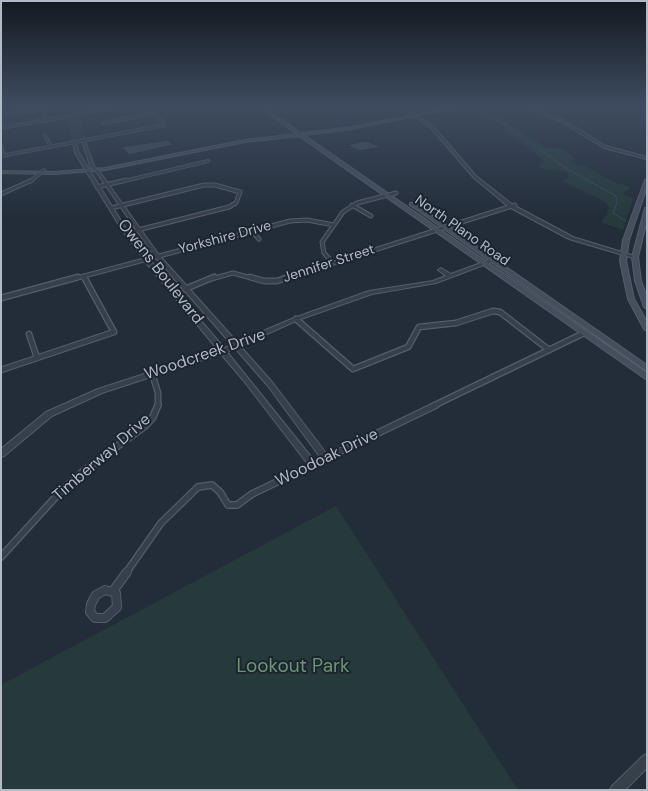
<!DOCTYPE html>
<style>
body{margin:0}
#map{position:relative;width:648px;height:791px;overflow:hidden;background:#232d3a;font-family:"DM Sans",sans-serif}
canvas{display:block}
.frame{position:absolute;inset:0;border:2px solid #b2bac6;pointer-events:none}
</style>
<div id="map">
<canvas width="648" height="791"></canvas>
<div class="frame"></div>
</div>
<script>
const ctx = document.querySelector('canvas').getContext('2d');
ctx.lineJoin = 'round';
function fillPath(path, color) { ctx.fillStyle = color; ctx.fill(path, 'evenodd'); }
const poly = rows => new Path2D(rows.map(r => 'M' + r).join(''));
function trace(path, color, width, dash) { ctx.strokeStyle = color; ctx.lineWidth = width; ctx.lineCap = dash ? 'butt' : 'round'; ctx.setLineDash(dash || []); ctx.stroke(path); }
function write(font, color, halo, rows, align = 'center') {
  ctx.font = font + ' "DM Sans",sans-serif'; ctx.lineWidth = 4; ctx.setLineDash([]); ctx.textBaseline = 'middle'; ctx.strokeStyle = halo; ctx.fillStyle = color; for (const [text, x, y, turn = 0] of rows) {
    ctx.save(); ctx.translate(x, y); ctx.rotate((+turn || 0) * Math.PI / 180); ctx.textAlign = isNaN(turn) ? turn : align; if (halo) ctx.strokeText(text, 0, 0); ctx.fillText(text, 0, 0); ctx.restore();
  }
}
fillPath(poly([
 [66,107,79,107,86,140,71,143],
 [465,107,469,107,507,121,509,123,506,125,515,127,545,147,563,149,575,159,571,161,573,164,585,166,615,183,629,186,629,189,623,194,633,199,623,230,601,222,608,213,607,209,610,209,605,202,562,181,569,177,567,172,538,168,544,161,530,148,503,131,502,128,505,127],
 [336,506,518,790,1,790,1,685]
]), '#263a3c');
trace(poly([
 [467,107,506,125,564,167,616,196,617,203,613,213,626,221]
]), '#394a63', 1);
const building = poly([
 [168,140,173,145,129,155,121,147,168,140],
 [366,141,382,147,359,151,347,145,366,141]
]);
fillPath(building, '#3f4b59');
trace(building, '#1e2631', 1);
const minorFar4 = poly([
 [1,115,44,109,46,121],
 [103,123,155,113],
 [1,128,119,107],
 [45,135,51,147],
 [1,146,4,156],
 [1,156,165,125,149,107],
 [30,182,44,170],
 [120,182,208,161]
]);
const minorFar3 = poly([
 [97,187,126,180],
 [1,194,32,180],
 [352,205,371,216],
 [111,208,204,185,215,185,240,192,236,203,229,207,126,233],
 [252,231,259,239],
 [333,263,324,253,322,242,343,212,357,203,396,193],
 [83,276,84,279],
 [73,279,290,221,307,220,334,225],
 [211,279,233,273,255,279],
 [284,279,515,205]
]);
const minorFar2 = poly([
 [250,277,264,281,277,281,288,277],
 [185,289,214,277],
 [1,298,78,277],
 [296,319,353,369,408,347,419,327,456,323,493,311,500,312,549,350],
 [29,334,37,358],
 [1,370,114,332,84,277],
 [152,373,158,393,158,406],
 [433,406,584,333]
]);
const minorFar1 = poly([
 [1,557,62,490,86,469,145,426,153,417,158,405],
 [126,573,161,523,198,487,212,485,220,492,228,505,237,505,252,494,436,405]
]);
const minor = poly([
 [105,590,116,593,117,607,105,618,95,618,90,612,91,604,96,595,105,590],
 [113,591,127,572]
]);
const tertiary = poly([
 [527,107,531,107,562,119,606,146,647,157,647,159,604,148,560,121,527,107],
 [410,112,412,112,433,126,476,176,513,205,573,237,638,257,637,258,633,258,569,239,509,207,474,178,431,128,410,114,410,112],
 [82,140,85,141,94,166,99,171,159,255,237,342,294,318,369,291,433,281,446,276,438,270,441,268,451,274,489,260,493,260,494,261,436,283,372,294,298,320,240,346,272,382,329,457,330,459,329,461,326,462,323,461,268,386,235,348,227,352,316,463,317,465,316,467,313,468,310,467,244,381,221,354,102,393,52,416,4,456,1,457,1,449,46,412,98,389,218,350,144,260,119,225,75,153,73,142,76,143,79,153,123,224,148,258,224,348,232,345,155,257,97,173,90,166,82,140],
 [647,754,647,768,625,790,610,790,612,786,643,756,647,754]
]);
const secondary = poly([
 [259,107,263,107,301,133,352,127,453,107,459,107,352,129,304,135,647,373,647,380,299,136,245,142,105,170,54,174,1,173,1,171,54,172,105,168,245,140,297,134,259,107],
 [647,179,647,187,629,240,626,261,634,299,647,322,647,331,644,329,628,299,620,261,623,240,645,180,647,179],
 [410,203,414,203,647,365,647,371,410,205,410,203],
 [645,208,647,208,647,220,638,257,641,281,647,297,647,309,644,307,635,281,632,257,645,208]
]);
trace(minorFar4, '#555d68', 4);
trace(minorFar3, '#555d68', 5);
trace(minorFar2, '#555d68', 7);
trace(minorFar1, '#555d68', 8);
trace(minor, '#555d68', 10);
trace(tertiary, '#555d68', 2);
trace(secondary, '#555d68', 2);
trace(minorFar4, '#373f4a', 2.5);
trace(minorFar3, '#373f4a', 3);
trace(minorFar2, '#373f4a', 4.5);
trace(minorFar1, '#373f4a', 5.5);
trace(minor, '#373f4a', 8);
fillPath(tertiary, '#373f4a');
fillPath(secondary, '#454e5d');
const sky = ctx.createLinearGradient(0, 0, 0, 218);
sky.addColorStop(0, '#131920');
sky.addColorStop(0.49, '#3f4c60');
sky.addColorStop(1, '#3f4c6000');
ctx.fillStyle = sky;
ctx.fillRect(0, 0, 648, 218);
write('14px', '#b2bac6', '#1c242f', [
 ["North Plano Road",462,231,35],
 ["Yorkshire Drive",225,238,-15],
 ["Jennifer Street",329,264,-18]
]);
write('16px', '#b2bac6', '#1c242f', [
 ["Owens Boulevard",160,272,52],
 ["Woodcreek Drive",205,355,-19],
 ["Timberway Drive",102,458,-41],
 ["Woodoak Drive",327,458,-26]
]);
write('19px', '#6a9674', '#1c242f', [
 ["Lookout Park",293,667]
]);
</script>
